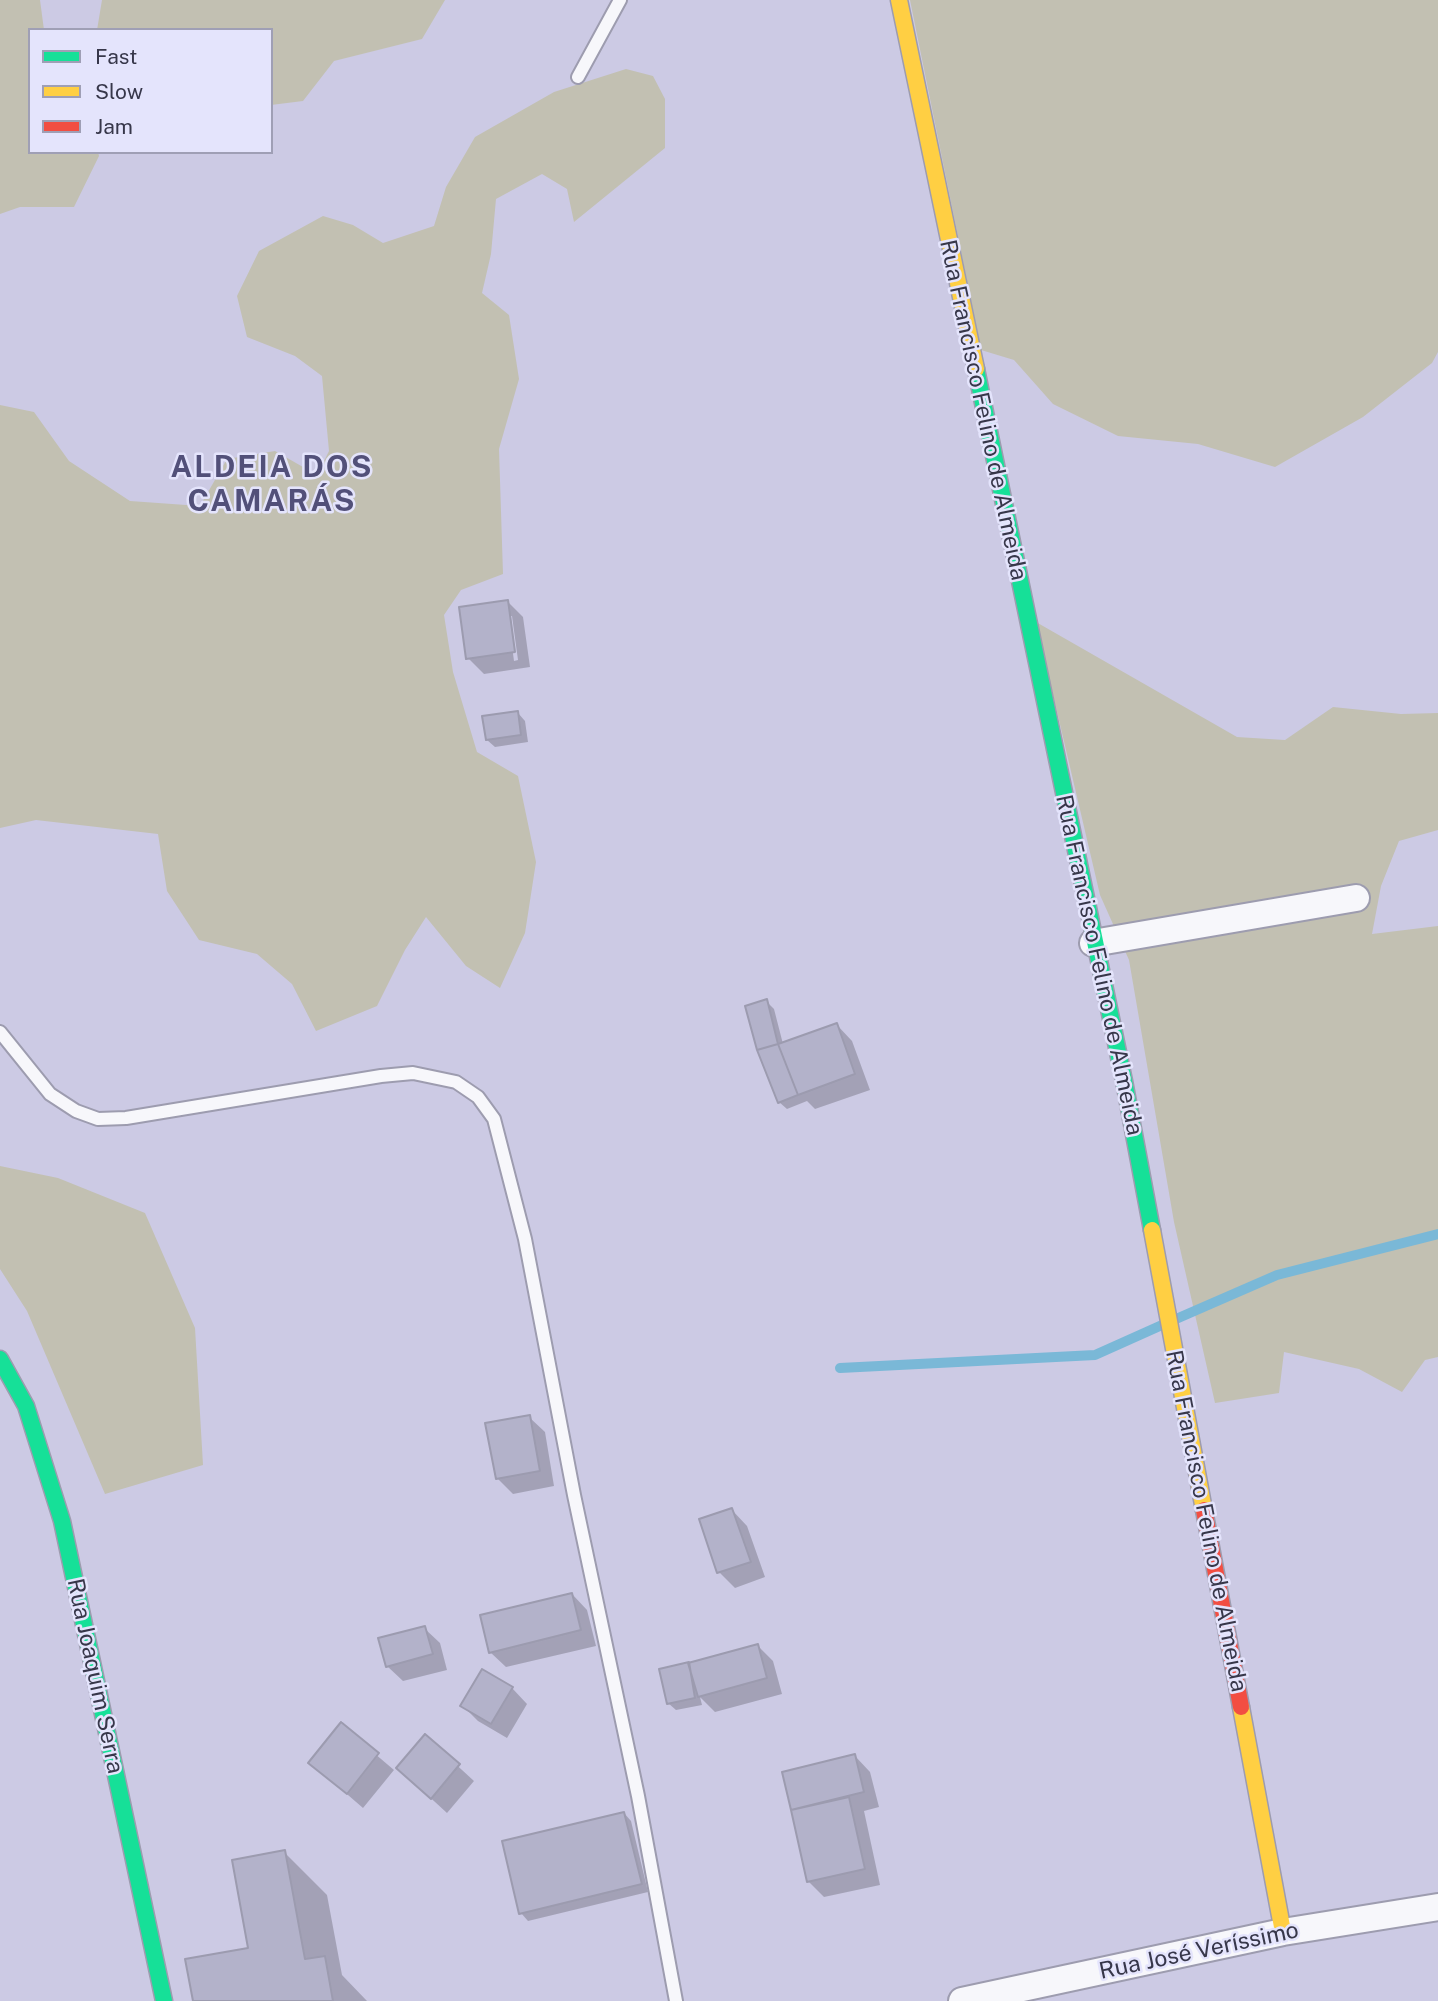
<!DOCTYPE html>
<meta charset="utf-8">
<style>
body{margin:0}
#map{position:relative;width:1438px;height:2001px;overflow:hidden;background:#cccae4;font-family:"Public Sans",sans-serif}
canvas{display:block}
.legend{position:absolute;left:28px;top:28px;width:245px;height:126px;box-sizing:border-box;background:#e4e4fc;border:2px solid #9f9fb5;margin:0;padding:9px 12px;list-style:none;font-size:21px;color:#37374a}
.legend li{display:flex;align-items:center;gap:14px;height:35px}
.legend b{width:35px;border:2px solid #9f9fb5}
</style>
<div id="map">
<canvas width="1438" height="2001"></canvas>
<ul class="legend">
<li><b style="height:9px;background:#16e098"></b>Fast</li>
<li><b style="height:9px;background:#ffcf43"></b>Slow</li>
<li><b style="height:9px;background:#f24e42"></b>Jam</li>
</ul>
</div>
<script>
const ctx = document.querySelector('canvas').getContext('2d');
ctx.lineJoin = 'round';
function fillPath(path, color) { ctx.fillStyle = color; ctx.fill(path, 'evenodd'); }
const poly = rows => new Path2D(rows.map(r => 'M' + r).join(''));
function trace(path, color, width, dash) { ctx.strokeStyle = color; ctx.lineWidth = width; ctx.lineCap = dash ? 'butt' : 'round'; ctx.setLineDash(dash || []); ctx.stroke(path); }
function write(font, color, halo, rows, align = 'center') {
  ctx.font = font + ' "Public Sans",sans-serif'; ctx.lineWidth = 5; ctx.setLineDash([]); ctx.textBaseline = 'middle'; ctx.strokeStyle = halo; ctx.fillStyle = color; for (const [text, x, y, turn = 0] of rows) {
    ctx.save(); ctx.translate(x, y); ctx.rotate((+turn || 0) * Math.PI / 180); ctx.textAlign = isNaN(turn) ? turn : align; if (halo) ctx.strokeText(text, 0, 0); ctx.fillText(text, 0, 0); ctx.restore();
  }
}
fillPath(poly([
 [0,0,40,0,44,30,30,30,30,152,98,152,99,156,74,207,20,207,0,214],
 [102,0,445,0,422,39,334,61,303,101,271,105,271,30,97,30],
 [910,0,1438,0,1438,352,1432,363,1363,417,1275,467,1198,444,1118,436,1053,404,1014,360,981,350],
 [626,69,653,76,665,99,665,148,574,222,567,189,542,174,496,199,491,254,482,293,509,315,519,379,499,449,503,574,461,590,444,615,453,672,477,752,518,776,536,862,525,933,500,988,466,966,426,917,405,950,377,1006,316,1031,292,984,257,954,199,940,167,891,158,834,36,820,0,828,0,405,34,412,69,461,130,501,200,506,227,459,275,451,317,475,329,451,322,376,295,356,247,337,237,296,259,251,323,216,353,225,383,243,434,226,446,187,475,137,554,92],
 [1036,622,1237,737,1285,740,1333,707,1401,714,1438,713,1438,830,1399,841,1381,886,1372,934,1438,926,1438,1357,1425,1360,1402,1392,1359,1369,1284,1352,1279,1393,1215,1403,1174,1222,1129,960,1100,895],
 [0,1166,58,1178,145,1213,195,1328,203,1465,105,1494,27,1311,0,1269]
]), '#c2c0b2');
fillPath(poly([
 [507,601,523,617,530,667,484,674,468,658],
 [508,616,512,616,518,660,514,661],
 [518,713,525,721,528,742,495,747,487,740],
 [766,1001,774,1009,783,1044,837,1025,852,1041,870,1090,815,1109,807,1101,787,1109,779,1102],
 [529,1417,545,1432,554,1486,513,1494,497,1478],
 [732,1510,747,1526,765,1577,735,1588,719,1572,701,1520],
 [572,1594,587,1610,596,1646,506,1667,490,1652],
 [424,1628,440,1643,447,1670,403,1681,387,1666],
 [758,1646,773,1661,782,1694,715,1712,700,1697,702,1705,676,1710,668,1703,688,1665],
 [512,1688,527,1704,507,1738,478,1721,463,1706],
 [341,1725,394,1770,363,1808,311,1763],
 [425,1736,474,1781,447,1813,398,1768],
 [855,1756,870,1772,879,1807,864,1811,880,1885,824,1897,808,1881,784,1773],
 [624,1813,631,1821,648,1892,528,1921,521,1913],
 [284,1852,327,1895,342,1975,367,2001,194,2001,250,1949]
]), '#0003');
trace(poly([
 [1176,1319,1277,1275,1438,1234],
 [840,1368,1095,1355,1162,1325]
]), '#7ab8d7', 10);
const building = poly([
 [508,600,515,652,466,659,459,607,508,600],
 [518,711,521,735,486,740,482,716,518,711],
 [767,999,778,1044,757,1050,745,1006,767,999],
 [837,1023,855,1074,798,1095,778,1044,837,1023],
 [778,1044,798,1095,778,1103,757,1050,778,1044],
 [530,1415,540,1471,496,1479,485,1423,530,1415],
 [732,1508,751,1562,717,1573,699,1519,732,1508],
 [572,1593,581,1630,489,1653,480,1615,572,1593],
 [425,1626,433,1654,386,1667,378,1638,425,1626],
 [758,1644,767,1678,698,1697,688,1663,758,1644],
 [689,1662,695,1698,667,1704,659,1669,689,1662],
 [482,1669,513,1687,491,1724,460,1706,482,1669],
 [341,1722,379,1753,347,1794,308,1763,341,1722],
 [425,1734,460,1764,431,1799,396,1768,425,1734],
 [855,1754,864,1792,791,1810,782,1772,855,1754],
 [849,1797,865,1869,807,1882,791,1810,849,1797],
 [624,1812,642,1884,519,1914,502,1841,624,1812],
 [285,1850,305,1959,325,1956,333,2001,193,2001,185,1959,248,1948,232,1860,285,1850]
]);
fillPath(building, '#b3b2ca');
trace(building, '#9c9baf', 2);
const lane = poly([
 [578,77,620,0],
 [0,1032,50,1094,76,1111,98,1119,126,1118,381,1076,413,1073,456,1082,478,1097,494,1119,525,1239,574,1495,638,1796,676,2001]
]);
const street = poly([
 [1093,943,1356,898],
 [962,2001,1283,1932,1438,1907]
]);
const fast = poly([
 [976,369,1124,1081,1152,1230],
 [0,1359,26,1406,62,1521,164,2001]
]);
const slow = poly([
 [899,0,976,369],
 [1152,1230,1204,1510],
 [1241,1707,1283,1932]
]);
const jam = poly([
 [1204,1510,1241,1707]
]);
trace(lane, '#9d9caf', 16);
trace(street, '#9d9caf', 30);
trace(fast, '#9d9caf', 19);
trace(slow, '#9d9caf', 19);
trace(jam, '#9d9caf', 19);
trace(lane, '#f7f7fb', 12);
trace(street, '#f7f7fb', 26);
trace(fast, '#16e098', 16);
trace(slow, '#ffcf43', 16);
trace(jam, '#f24e42', 16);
write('23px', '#37374a', '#e4e4fc', [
 ["Rua Francisco Felino de Almeida",983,410,78],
 ["Rua Francisco Felino de Almeida",1099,965,78],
 ["Rua Francisco Felino de Almeida",1206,1521,79],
 ["Rua Joaquim Serra",95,1676,78],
 ["Rua José Veríssimo",1199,1951,-12]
]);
ctx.letterSpacing = '2px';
write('bold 30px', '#525079', '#e4e4fc', [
 ["ALDEIA DOS",272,468],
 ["CAMARÁS",272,502]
]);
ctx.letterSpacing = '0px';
</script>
